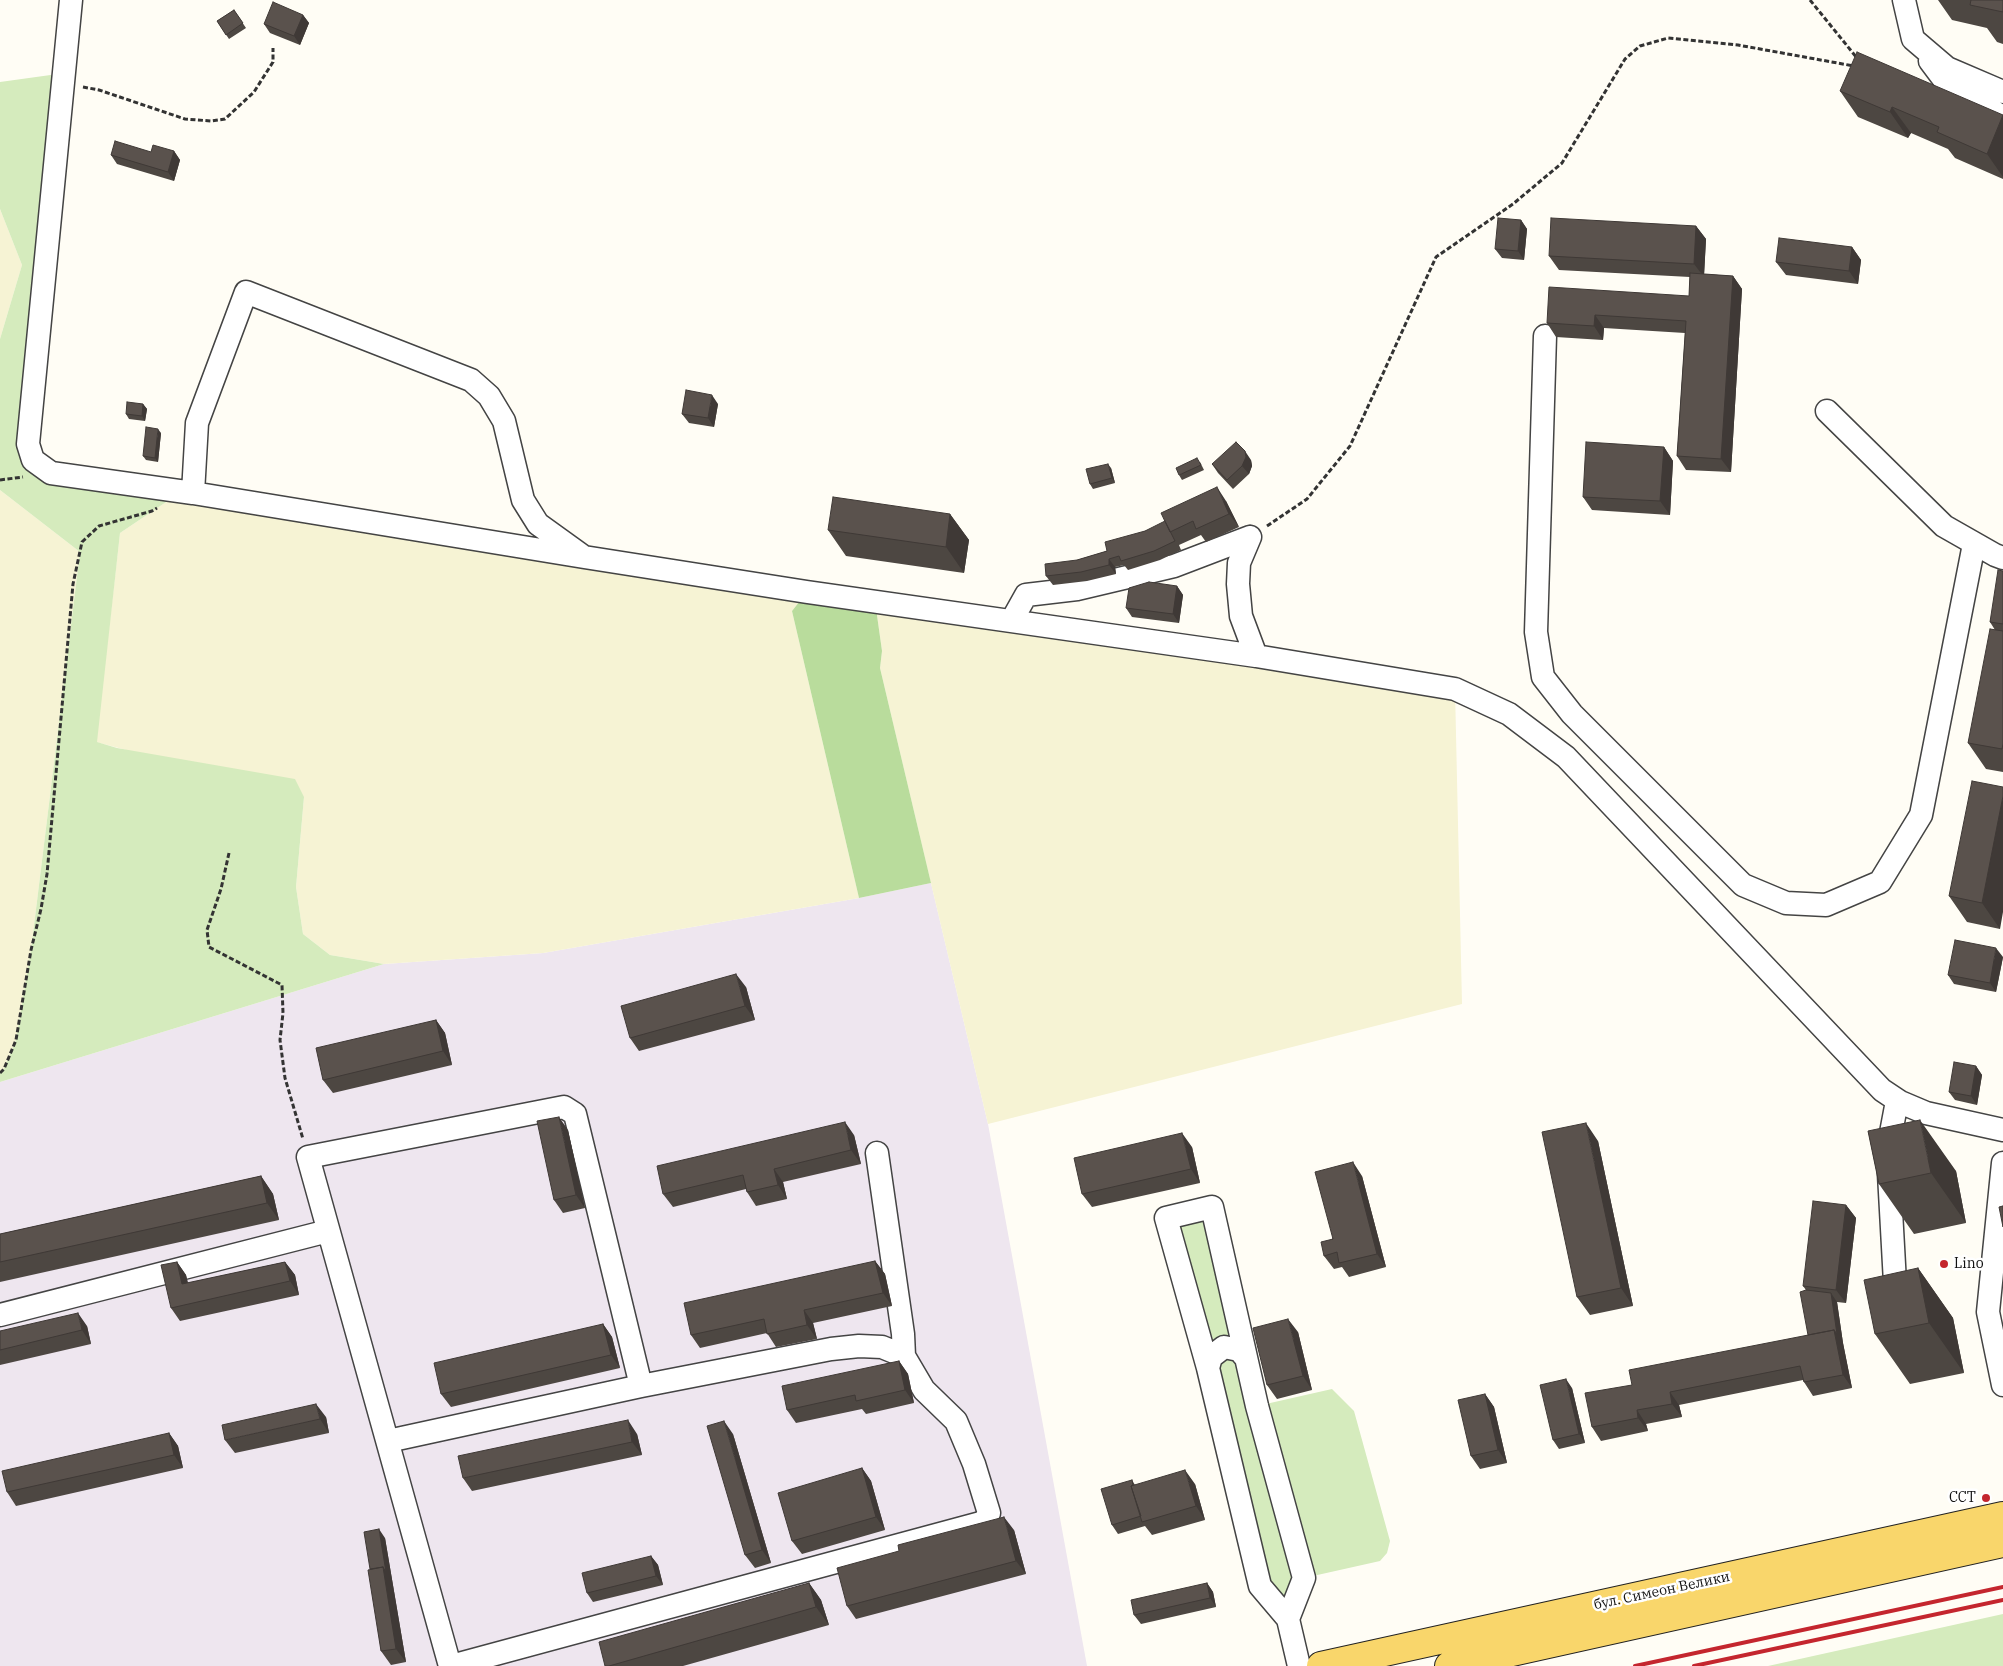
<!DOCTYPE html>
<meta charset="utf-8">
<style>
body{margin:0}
canvas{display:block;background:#fffdf5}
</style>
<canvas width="2003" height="1666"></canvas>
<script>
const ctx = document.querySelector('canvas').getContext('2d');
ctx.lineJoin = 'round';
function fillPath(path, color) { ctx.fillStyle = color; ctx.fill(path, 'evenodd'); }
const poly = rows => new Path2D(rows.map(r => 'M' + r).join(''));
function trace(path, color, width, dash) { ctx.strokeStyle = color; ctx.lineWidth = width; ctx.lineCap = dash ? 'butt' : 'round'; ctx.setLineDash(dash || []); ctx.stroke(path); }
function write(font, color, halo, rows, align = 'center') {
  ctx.font = font + ' "IBM Plex Serif",serif'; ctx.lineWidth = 5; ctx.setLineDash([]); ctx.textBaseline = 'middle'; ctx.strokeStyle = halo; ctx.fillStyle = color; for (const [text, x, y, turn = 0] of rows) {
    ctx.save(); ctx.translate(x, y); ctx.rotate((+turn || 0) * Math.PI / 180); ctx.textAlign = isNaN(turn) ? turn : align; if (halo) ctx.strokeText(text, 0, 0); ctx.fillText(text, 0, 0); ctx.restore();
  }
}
fillPath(poly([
 [931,883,988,1124,1087,1666,0,1666,0,1082,384,964,543,953,859,898]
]), '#eee6ef');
fillPath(poly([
 [0,209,22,265,0,339],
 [0,490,80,552,31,950,16,1040,4,1069,0,1073],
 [181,492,807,592,792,611,859,898,543,953,384,964,330,955,303,934,296,887,304,797,96,742,120,533],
 [875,601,1455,689,1462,1004,988,1124,880,668,882,651]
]), '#f6f3d4');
fillPath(poly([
 [65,73,33,460,181,492,120,533,97,742,117,748,295,779,304,797,296,887,303,934,330,955,384,964,0,1082,0,1073,4,1069,16,1040,31,950,80,552,0,490,0,339,22,265,0,209,0,82],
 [1212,1207,1257,1406,1332,1389,1354,1411,1390,1541,1387,1553,1380,1561,1304,1578,1288,1619,1260,1586,1166,1218],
 [2003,1614,2003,1666,1768,1666]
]), '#d5ebbd');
fillPath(poly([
 [807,592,875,601,882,651,880,668,931,883,859,898,792,611]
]), '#b9dc9c');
const minor = poly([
 [71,0,28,444,33,460,51,473,193,493,584,557,807,592,1256,656,1455,689,1509,714,1566,757,1882,1090,1900,1102,1926,1113,2003,1130],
 [1904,0,1913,39,1947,68,2003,92],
 [1930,61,1948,85,2003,117],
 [1545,336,1536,632,1543,677,1572,714,1743,885,1786,903,1826,905,1880,882,1921,815,1974,544],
 [1827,411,1944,526,1995,555,2003,558],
 [193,493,197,423,246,292,471,380,489,396,504,421,523,500,538,524,581,555],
 [1250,537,1239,563,1238,584,1241,616,1256,656],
 [1012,620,1026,595,1077,589,1174,566,1250,537],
 [2003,1163,1988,1312,2003,1385],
 [1895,1283,1888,1156,1890,1138,1897,1101],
 [0,1315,328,1231],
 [1208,1368,1211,1357,1224,1347,1239,1350,1246,1358],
 [388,1441,641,1386,831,1349,859,1346,882,1347,904,1356],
 [1288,1619,1304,1578,1257,1406,1212,1207,1166,1218,1208,1368,1260,1586,1288,1619,1299,1666],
 [450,1666,308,1157,564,1107,575,1114,641,1386],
 [451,1666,984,1522,989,1513,974,1464,956,1421,924,1390,904,1356,903,1334,877,1153]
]);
const major = poly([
 [1321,1666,2003,1516],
 [1449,1666,2003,1543]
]);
trace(minor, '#444', 25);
trace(major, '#222', 30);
trace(poly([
 [1810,0,1857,58],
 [83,87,99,90,185,119,211,121,225,119,254,92,273,62,273,48],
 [0,480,23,477],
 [1267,526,1307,499,1350,446,1436,257,1513,204,1562,163,1625,59,1640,46,1668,38,1738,45,1854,66],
 [229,853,221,889,207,930,209,947,282,985,283,1013,280,1040,285,1078,303,1139],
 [0,1073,4,1069,16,1040,31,950,41,909,47,874,73,584,82,542,99,526,152,511,157,508]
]), '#333', 3, [5, 2.5]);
trace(minor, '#fff', 22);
trace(major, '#f9d66b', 28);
trace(poly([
 [1635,1666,2003,1587],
 [1694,1666,2003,1600]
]), '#c4262e', 4);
fillPath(poly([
 [1938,0,2003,0,2003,44,1997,42,1987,28,1952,20],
 [234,10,246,28,229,39,217,21],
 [303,15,309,23,300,45,270,33,264,24],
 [1840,91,2003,115,2003,179,1955,158,1948,149,1911,133,1908,138,1858,117],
 [174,151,180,160,174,181,117,164,111,155],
 [1521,220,1527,229,1524,260,1502,258,1495,249],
 [1696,226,1706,239,1704,274,1733,276,1742,289,1731,472,1686,470,1677,456,1685,333,1604,328,1603,340,1556,337,1547,323,1689,296,1690,277,1559,270,1549,256],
 [1852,247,1861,260,1858,284,1786,275,1776,262],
 [143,404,147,409,145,421,129,419,126,414],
 [718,404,714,427,689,423,682,414],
 [161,433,158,462,146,460,143,456],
 [1664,447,1673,461,1670,515,1592,510,1583,497],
 [1251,460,1252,466,1249,474,1233,489,1218,473,1212,464],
 [1200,462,1204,470,1182,480,1179,475],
 [1111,468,1115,483,1093,489,1090,484],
 [1226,501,1239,527,1206,542,1201,535,1179,545,1181,550,1160,560,1128,570,1124,565,1115,567,1116,574,1087,581,1053,585,1046,576,1077,560,1107,551,1145,531],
 [950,514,969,540,964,573,846,556,828,530],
 [2003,571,2003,772,1986,769,1968,743,1995,630,1990,622],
 [1177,586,1183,595,1179,623,1132,617,1126,608],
 [2003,787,2000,929,1967,922,1949,896],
 [2003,957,1996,992,1954,984,1948,975],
 [746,987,755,1020,639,1051,630,1038],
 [436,1020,445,1033,452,1065,333,1093,323,1080],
 [1976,1066,1982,1075,1977,1105,1955,1100,1949,1092],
 [568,1130,585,1208,563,1213,554,1200],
 [1868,1131,1956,1171,1966,1223,1914,1234,1879,1184],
 [854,1135,861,1164,783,1182,787,1199,756,1206,747,1192,746,1189,673,1207,663,1194],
 [1598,1141,1633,1306,1590,1315,1577,1297],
 [1192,1147,1200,1183,1092,1207,1082,1194],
 [261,1176,273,1194,279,1220,0,1282,0,1234],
 [1362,1176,1386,1267,1349,1277,1342,1267,1334,1269,1324,1256],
 [1846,1205,1856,1218,1846,1303,1837,1302,1843,1343,1852,1388,1813,1396,1804,1382,1803,1380,1679,1405,1682,1417,1646,1424,1648,1431,1601,1441,1592,1427,1632,1385,1808,1335,1806,1290,1803,1286],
 [875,1261,885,1274,892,1306,813,1323,817,1339,776,1347,767,1333,700,1348,691,1335],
 [177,1262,186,1275,188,1283,285,1262,295,1275,299,1295,180,1321,171,1308],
 [1918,1268,1953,1318,1964,1373,1910,1384,1875,1334],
 [603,1324,612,1337,620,1368,451,1407,441,1394],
 [87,1326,91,1344,0,1365,0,1331],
 [1298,1332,1312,1390,1277,1399,1267,1385],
 [899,1361,908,1374,914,1403,866,1414,862,1409,796,1423,787,1410],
 [1572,1388,1585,1443,1559,1449,1553,1440],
 [1485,1394,1494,1407,1507,1463,1480,1469,1471,1456],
 [326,1417,329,1433,235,1453,225,1440],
 [169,1433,178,1446,183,1468,16,1506,7,1492],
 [637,1434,642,1455,472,1491,463,1478],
 [733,1434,771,1563,755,1568,745,1555],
 [862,1468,871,1481,885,1530,802,1554,792,1541],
 [1132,1480,1135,1485,1195,1484,1205,1520,1152,1535,1145,1526,1118,1534,1112,1525],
 [1014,1530,1026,1574,856,1619,847,1606],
 [385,1538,406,1662,391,1665,381,1651,370,1569],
 [651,1556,658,1565,663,1585,593,1602,587,1593],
 [809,1583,821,1600,829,1625,683,1666,605,1666],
 [1207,1583,1213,1592,1216,1607,1141,1624,1134,1615]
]), '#4d4742');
fillPath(poly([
 [303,15,309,23,300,45,294,36],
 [1892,107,1911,133,1908,138,1890,112],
 [2003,116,2003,177,1987,154],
 [174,151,180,160,174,181,168,172],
 [1521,220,1527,229,1524,260,1518,251],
 [1696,226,1706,239,1704,277,1694,264],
 [1852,247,1861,260,1858,284,1849,271],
 [1733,276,1742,289,1731,472,1721,459],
 [1595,315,1604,328,1603,340,1594,326],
 [712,395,718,404,714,427,708,418],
 [143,404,147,409,145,421,142,416],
 [158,429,161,433,158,462,155,458],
 [1664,447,1673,461,1670,515,1660,501],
 [1245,451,1251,460,1252,466,1249,474,1242,466],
 [1108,464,1111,468,1115,483,1112,478],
 [1217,487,1226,501,1239,527,1229,514],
 [950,514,969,540,964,573,946,547],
 [1109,559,1115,567,1116,574,1109,565],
 [1177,586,1183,595,1179,623,1173,614],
 [2003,796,2003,912,2000,929,1982,903],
 [1996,948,2003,957,1996,992,1990,983],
 [736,974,746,987,755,1020,745,1006],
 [436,1020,445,1033,452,1065,443,1051],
 [1976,1066,1982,1075,1977,1105,1971,1096],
 [559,1117,568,1130,585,1208,576,1195],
 [1920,1120,1956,1171,1966,1223,1931,1173],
 [845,1122,854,1135,861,1164,851,1150],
 [1586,1123,1598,1141,1633,1306,1621,1288],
 [1182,1133,1192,1147,1200,1183,1191,1169],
 [1353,1162,1362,1176,1386,1267,1377,1254],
 [774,1169,783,1182,787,1199,778,1185],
 [261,1176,273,1194,279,1220,267,1203],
 [1846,1205,1856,1218,1846,1303,1836,1290],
 [875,1261,885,1274,892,1306,883,1293],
 [177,1262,186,1275,191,1298,182,1284],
 [285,1262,295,1275,299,1295,290,1281],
 [1918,1268,1953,1318,1964,1373,1929,1323],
 [1831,1293,1837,1302,1843,1343,1852,1388,1843,1375,1834,1330],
 [804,1310,813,1323,817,1339,807,1325],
 [78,1313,87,1326,91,1344,82,1330],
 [1288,1319,1298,1332,1312,1390,1303,1376],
 [603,1324,612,1337,620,1368,611,1355],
 [899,1361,908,1374,914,1403,905,1390],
 [1566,1379,1572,1388,1585,1443,1579,1434],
 [1670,1392,1679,1405,1682,1417,1672,1404],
 [1485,1394,1494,1407,1507,1463,1498,1450],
 [316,1404,326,1417,329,1433,320,1419],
 [1637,1410,1646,1424,1648,1431,1638,1418],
 [628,1420,637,1434,642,1455,632,1442],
 [724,1421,733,1434,771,1563,762,1550],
 [169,1433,178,1446,183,1468,174,1455],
 [862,1468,871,1481,885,1530,876,1517],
 [1185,1470,1195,1484,1205,1520,1196,1506],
 [1004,1517,1014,1530,1026,1574,1016,1561],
 [379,1529,385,1538,406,1662,396,1649,383,1567],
 [651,1556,658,1565,663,1585,656,1576],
 [809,1583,821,1600,829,1625,816,1607],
 [1207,1583,1213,1592,1216,1607,1210,1598]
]), '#3f3936');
const building = poly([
 [1971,0,2003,0,2003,12,1970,5,1971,0],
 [273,2,303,15,294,36,264,24,273,2],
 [234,10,243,23,226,35,217,21,234,10],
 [1857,52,2003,115,1987,154,1937,132,1939,127,1892,107,1890,112,1840,91,1857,52],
 [115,141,151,152,153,145,174,151,168,172,111,155,115,141],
 [1498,218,1521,220,1518,251,1495,249,1498,218],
 [1551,218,1696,226,1694,264,1549,256,1551,218],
 [1779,238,1852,247,1849,271,1776,262,1779,238],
 [1690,273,1733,276,1721,459,1677,456,1686,321,1595,315,1594,326,1547,323,1549,287,1689,296,1690,273],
 [686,390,712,395,708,418,682,414,686,390],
 [127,402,143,404,142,416,126,414,127,402],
 [146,427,158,429,155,458,143,456,146,427],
 [1236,442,1245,451,1246,457,1242,466,1227,480,1212,464,1236,442],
 [1586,442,1664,447,1660,501,1583,497,1586,442],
 [1197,458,1201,465,1179,475,1176,468,1197,458],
 [1108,464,1112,478,1090,484,1086,469,1108,464],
 [1217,487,1229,514,1196,529,1193,521,1170,532,1161,513,1217,487],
 [833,497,950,514,946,547,828,530,833,497],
 [1165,521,1175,541,1154,551,1121,561,1119,556,1109,559,1109,565,1081,572,1046,576,1045,564,1077,560,1107,551,1105,542,1145,531,1165,521],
 [1998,570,2003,571,2003,624,1990,622,1998,570],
 [1149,582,1177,586,1173,614,1126,608,1129,588,1149,582],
 [1990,629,2003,631,2003,744,2002,749,1968,743,1990,629],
 [1972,781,2003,787,2003,796,1982,903,1949,896,1972,781],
 [1955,940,1996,948,1990,983,1948,975,1955,940],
 [736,974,745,1006,630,1038,621,1006,736,974],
 [436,1020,443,1051,323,1080,316,1048,436,1020],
 [1954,1062,1976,1066,1971,1096,1949,1092,1954,1062],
 [559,1117,576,1195,554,1200,537,1121,559,1117],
 [1920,1120,1931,1173,1879,1184,1868,1131,1920,1120],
 [845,1122,851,1150,774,1169,778,1185,747,1192,743,1175,663,1194,657,1166,845,1122],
 [1586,1123,1621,1288,1577,1297,1542,1132,1586,1123],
 [1182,1133,1191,1169,1082,1194,1074,1158,1182,1133],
 [1353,1162,1377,1254,1339,1263,1337,1252,1324,1256,1321,1242,1333,1239,1315,1172,1353,1162],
 [261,1176,267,1203,0,1262,0,1234,261,1176],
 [1813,1201,1846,1205,1836,1290,1803,1286,1813,1201],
 [2003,1206,2003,1227,1999,1207,2003,1206],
 [875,1261,883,1293,804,1310,807,1325,767,1334,764,1319,691,1335,684,1303,875,1261],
 [177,1262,182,1284,285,1262,290,1281,171,1308,161,1265,177,1262],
 [1918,1268,1929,1323,1875,1334,1864,1280,1918,1268],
 [1806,1290,1831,1293,1837,1334,1834,1330,1808,1335,1800,1292,1806,1290],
 [78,1313,82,1330,0,1350,0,1331,78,1313],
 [1288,1319,1303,1376,1267,1385,1253,1328,1288,1319],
 [603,1324,611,1355,441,1394,434,1363,603,1324],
 [1834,1330,1843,1375,1804,1382,1800,1366,1670,1392,1672,1404,1637,1410,1638,1418,1592,1427,1585,1393,1632,1385,1629,1370,1834,1330],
 [899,1361,905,1390,856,1401,855,1395,787,1410,782,1386,899,1361],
 [1566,1379,1579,1434,1553,1440,1540,1385,1566,1379],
 [1485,1394,1498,1450,1471,1456,1458,1400,1485,1394],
 [316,1404,320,1419,225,1440,222,1425,316,1404],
 [628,1420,632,1442,463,1478,458,1456,628,1420],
 [724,1421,762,1550,745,1555,707,1426,724,1421],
 [169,1433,174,1455,7,1492,2,1471,169,1433],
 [862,1468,876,1517,792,1541,778,1493,862,1468],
 [1185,1470,1196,1506,1142,1522,1131,1486,1185,1470],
 [1132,1480,1133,1485,1131,1486,1141,1516,1112,1525,1101,1489,1132,1480],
 [1004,1517,1016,1561,847,1606,837,1568,899,1551,898,1545,1004,1517],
 [379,1529,386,1572,383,1567,370,1569,364,1532,379,1529],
 [651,1556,656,1576,587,1593,582,1573,651,1556],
 [383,1567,396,1649,381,1651,368,1570,383,1567],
 [809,1583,816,1607,609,1666,605,1666,599,1642,809,1583],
 [1207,1583,1210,1598,1134,1615,1131,1600,1207,1583]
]);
fillPath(building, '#5a524d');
trace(building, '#3f3936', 1);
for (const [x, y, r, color] of [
 [1944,1264,5,"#c4262e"],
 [1986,1498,5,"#c4262e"]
]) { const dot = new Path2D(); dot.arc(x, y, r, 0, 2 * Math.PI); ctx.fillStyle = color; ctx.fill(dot); trace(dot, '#fff', 2); }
write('14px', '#111', '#fff', [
 ["Lino",1954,1264],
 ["ССТ",1976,1498,"right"]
], 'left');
write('14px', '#111', '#fff', [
 ["бул. Симеон Велики",1662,1591,-12]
]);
</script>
